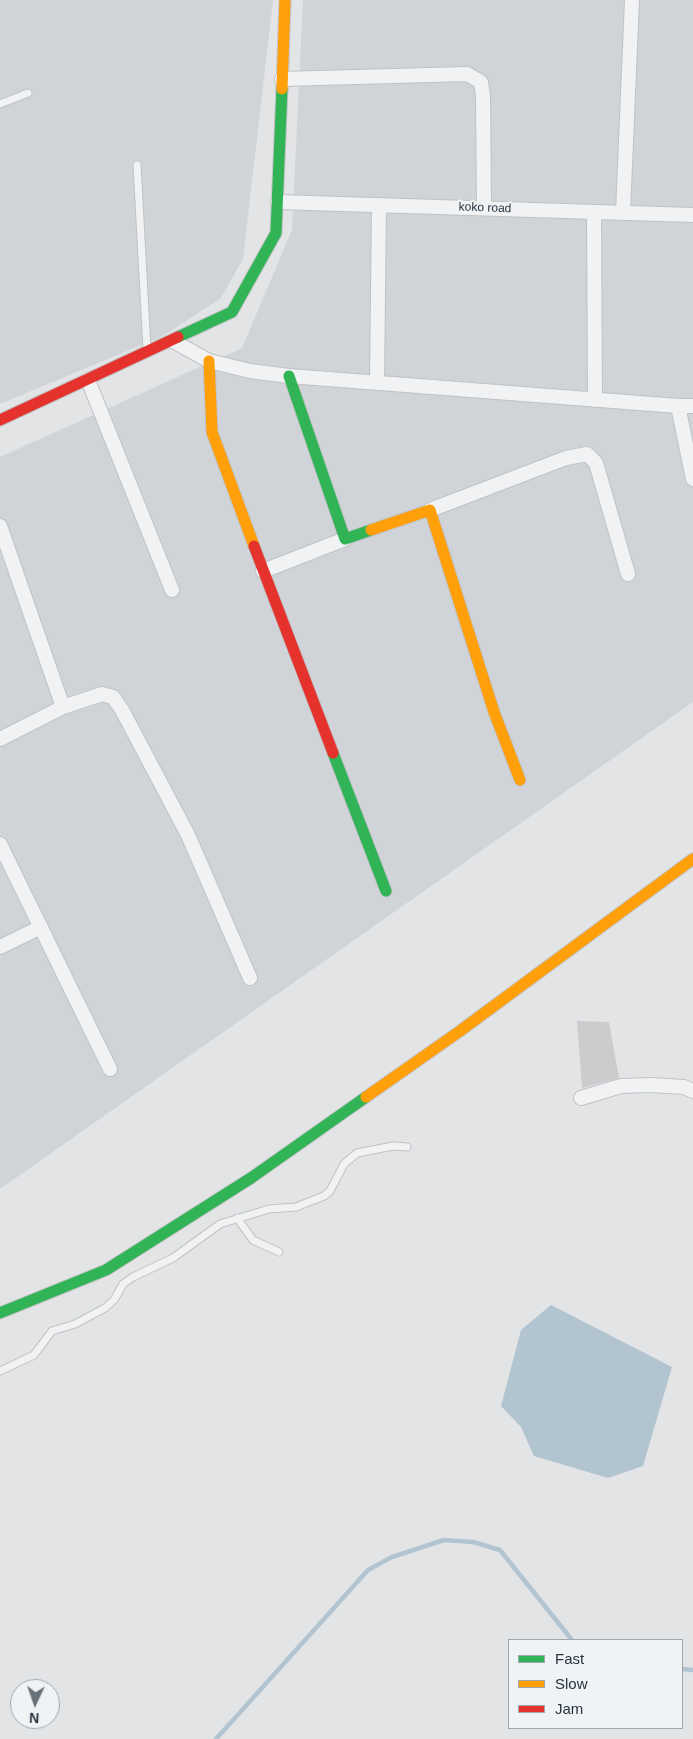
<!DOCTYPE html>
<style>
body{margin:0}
#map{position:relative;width:693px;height:1739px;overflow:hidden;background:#e2e4e6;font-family:Helvetica,sans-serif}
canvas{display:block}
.legend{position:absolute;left:508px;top:1639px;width:175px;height:90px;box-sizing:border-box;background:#eff3f6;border:1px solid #a0a7ad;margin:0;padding:6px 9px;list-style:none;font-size:15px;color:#29343f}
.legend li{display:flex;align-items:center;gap:10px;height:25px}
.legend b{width:25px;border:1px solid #a0a7ad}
.north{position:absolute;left:10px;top:1679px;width:50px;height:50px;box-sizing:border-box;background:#eff3f6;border:1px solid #a0a7ad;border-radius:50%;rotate:183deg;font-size:14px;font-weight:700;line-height:20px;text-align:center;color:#29343f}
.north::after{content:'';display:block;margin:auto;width:18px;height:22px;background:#6a7279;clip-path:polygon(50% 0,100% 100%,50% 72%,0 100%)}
</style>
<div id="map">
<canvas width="693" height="1739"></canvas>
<ul class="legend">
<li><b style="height:6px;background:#30b455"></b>Fast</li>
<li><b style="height:6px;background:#ff9f0a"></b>Slow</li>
<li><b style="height:6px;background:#e5322d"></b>Jam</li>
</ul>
<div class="north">N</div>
</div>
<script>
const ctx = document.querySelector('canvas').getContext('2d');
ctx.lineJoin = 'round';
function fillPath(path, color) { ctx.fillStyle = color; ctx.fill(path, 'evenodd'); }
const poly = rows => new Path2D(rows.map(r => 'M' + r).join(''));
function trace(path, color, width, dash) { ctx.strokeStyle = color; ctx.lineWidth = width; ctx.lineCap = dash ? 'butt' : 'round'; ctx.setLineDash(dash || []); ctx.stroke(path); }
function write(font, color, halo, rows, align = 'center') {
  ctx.font = font + ' Helvetica,sans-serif'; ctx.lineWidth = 4.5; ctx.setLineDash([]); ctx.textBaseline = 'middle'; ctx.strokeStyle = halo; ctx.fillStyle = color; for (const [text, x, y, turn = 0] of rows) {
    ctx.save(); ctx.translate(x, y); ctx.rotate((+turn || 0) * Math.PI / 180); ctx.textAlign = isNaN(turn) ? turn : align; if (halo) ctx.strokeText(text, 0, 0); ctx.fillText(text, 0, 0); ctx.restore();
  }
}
fillPath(poly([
 [0,0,273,0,243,259,221,298,163,336,0,404],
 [303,0,693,0,693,702,0,1189,0,457,242,348,292,230]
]), '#d0d4d9');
fillPath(poly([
 [551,1305,672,1367,643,1466,608,1478,534,1456,521,1427,501,1406,521,1330]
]), '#b1c4d0');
trace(poly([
 [682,1669,693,1670],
 [216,1739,368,1570,392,1557,444,1540,473,1542,500,1550,572,1640]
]), '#b1c4d0', 4.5);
fillPath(poly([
 [577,1021,609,1022,619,1078,582,1088]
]), '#caccce');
const lane = poly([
 [0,104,28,93],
 [137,165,147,349],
 [237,1218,253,1240,279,1252],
 [0,1371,34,1355,52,1331,75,1324,105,1308,114,1300,123,1284,133,1277,173,1258,220,1224,269,1209,296,1207,324,1196,330,1191,344,1164,357,1153,393,1146,407,1147]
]);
const street = poly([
 [282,79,467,74,481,82,483,96,484,208],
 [278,202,693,215],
 [594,212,595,400],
 [623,213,632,0],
 [173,341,209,361,250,371,289,376,678,406,693,406],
 [88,380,172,590],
 [377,383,379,205],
 [678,406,693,479],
 [430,510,566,458,587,454,596,463,628,574],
 [0,526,63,707,0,739],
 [263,571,345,539],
 [63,707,102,694,113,697,122,710,188,835,250,978],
 [0,844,110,1069],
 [0,947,41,927],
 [581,1098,621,1086,651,1085,684,1087,693,1091]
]);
const fast = poly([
 [178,337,232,312,276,233,282,89],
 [289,376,345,539,371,530],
 [333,753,386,891],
 [0,1313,106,1270,251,1178,366,1097]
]);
const slow = poly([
 [282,89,285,0],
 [209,361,212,432,254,546],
 [371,530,430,510,494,712,520,780],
 [366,1097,460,1031,693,859]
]);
const jam = poly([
 [0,420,178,337],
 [254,546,333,753]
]);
trace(lane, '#c0c2c4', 9);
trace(street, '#c0c2c4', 16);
trace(fast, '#c0c2c4', 13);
trace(slow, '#c0c2c4', 13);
trace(jam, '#c0c2c4', 13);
trace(lane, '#f1f2f3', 7);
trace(street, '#f1f2f3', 14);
trace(fast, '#30b455', 11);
trace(slow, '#ff9f0a', 11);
trace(jam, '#e5322d', 11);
write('12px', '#29343f', '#eff3f6', [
 ["koko road",485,208,2]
]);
</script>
